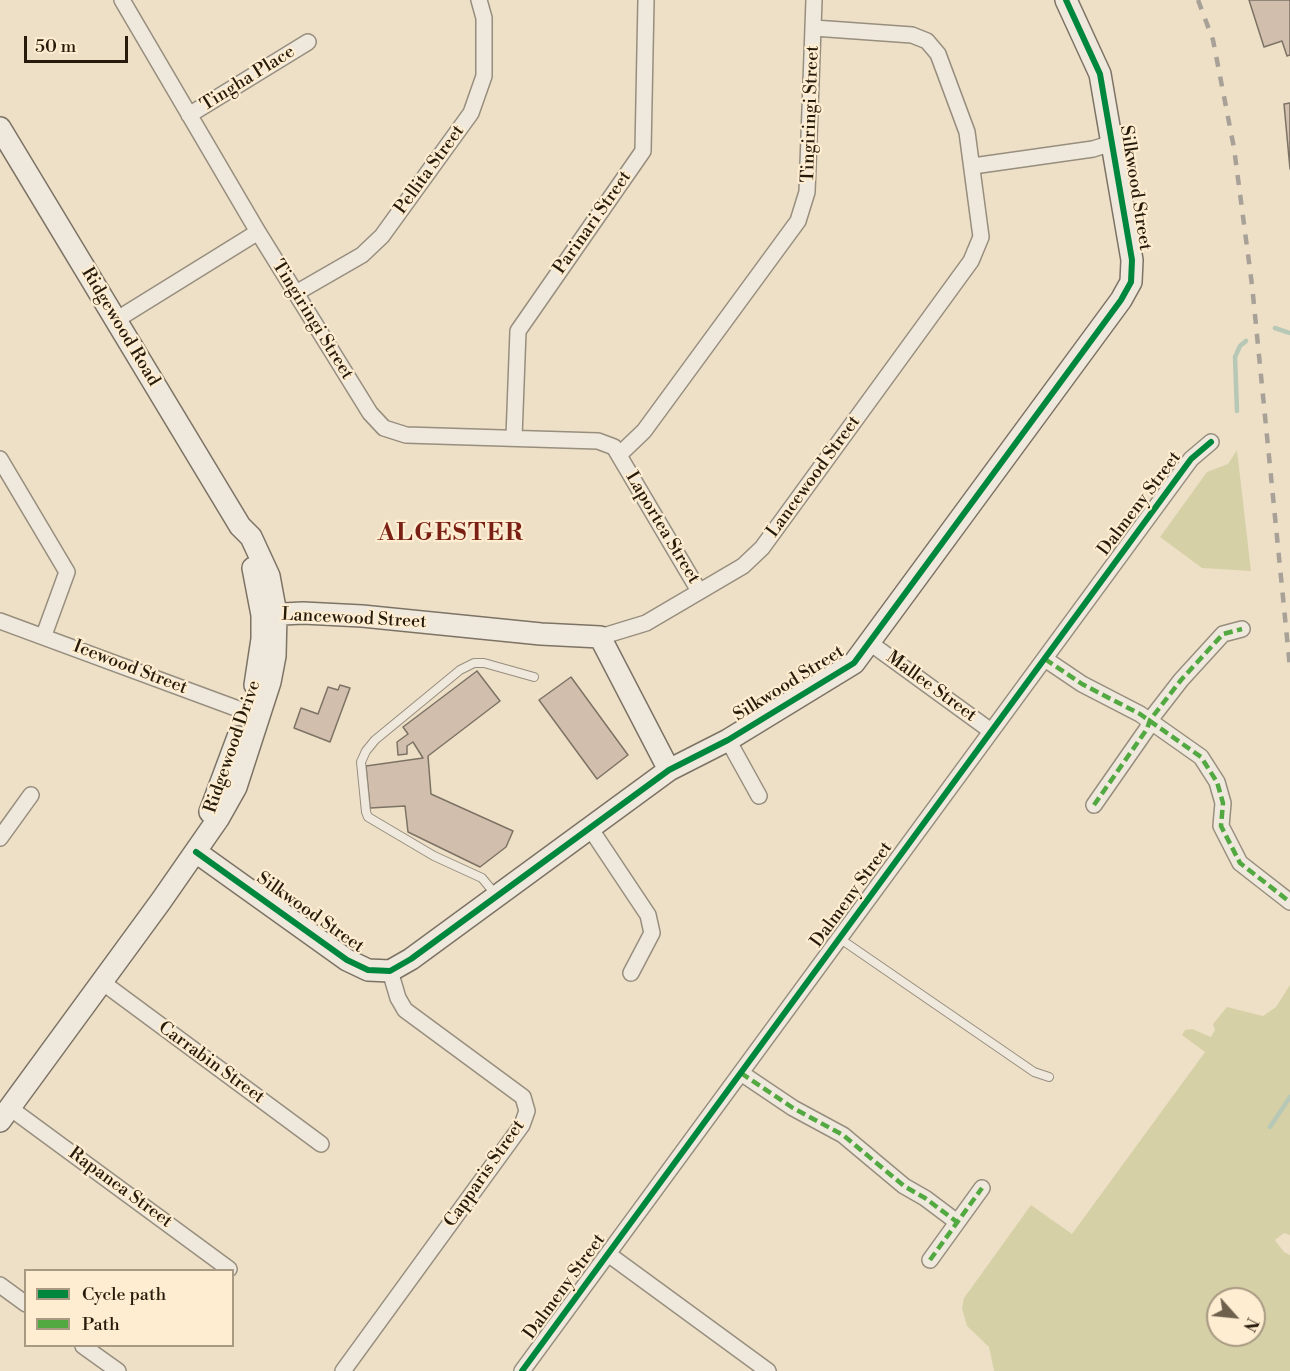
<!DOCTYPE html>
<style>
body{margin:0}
#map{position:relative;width:1290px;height:1371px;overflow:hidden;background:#eee0c7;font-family:"Libre Bodoni",serif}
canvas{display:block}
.legend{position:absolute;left:24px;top:1269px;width:210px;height:78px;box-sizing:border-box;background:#feedd1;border:2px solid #a89982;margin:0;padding:8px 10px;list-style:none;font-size:18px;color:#271b0b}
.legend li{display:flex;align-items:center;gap:12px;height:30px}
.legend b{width:30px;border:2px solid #a89982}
.north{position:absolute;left:1206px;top:1287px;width:60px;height:60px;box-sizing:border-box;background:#feedd1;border:2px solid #a89982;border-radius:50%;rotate:117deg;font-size:16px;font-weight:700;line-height:24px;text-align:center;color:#271b0b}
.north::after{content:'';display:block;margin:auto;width:21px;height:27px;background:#6d604d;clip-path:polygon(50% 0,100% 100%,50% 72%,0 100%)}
.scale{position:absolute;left:24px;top:36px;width:104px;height:27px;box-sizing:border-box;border:3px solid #271b0b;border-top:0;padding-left:8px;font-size:18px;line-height:21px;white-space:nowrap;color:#271b0b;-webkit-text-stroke:4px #feedd1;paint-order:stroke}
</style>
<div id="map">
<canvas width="1290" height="1371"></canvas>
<ul class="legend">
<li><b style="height:8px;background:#00873e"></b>Cycle path</li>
<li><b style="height:8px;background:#53a941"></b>Path</li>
</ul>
<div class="north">N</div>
<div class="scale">50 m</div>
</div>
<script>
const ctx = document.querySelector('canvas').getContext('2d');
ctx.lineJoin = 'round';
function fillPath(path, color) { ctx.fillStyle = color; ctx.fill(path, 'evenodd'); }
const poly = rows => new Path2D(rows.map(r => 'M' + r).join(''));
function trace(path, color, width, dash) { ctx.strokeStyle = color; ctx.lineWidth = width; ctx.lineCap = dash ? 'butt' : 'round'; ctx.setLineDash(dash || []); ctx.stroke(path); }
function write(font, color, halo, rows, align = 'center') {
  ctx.font = font + ' "Libre Bodoni",serif'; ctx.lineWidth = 4.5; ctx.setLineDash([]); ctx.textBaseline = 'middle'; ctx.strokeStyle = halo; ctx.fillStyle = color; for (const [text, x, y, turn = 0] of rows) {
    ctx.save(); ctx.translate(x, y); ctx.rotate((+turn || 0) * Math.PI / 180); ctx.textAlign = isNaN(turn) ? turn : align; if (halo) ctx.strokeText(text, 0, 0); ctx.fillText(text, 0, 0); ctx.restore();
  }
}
fillPath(poly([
 [1237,450,1251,571,1202,568,1160,537,1207,472,1228,464],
 [1290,985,1290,1235,1284,1233,1275,1240,1284,1252,1290,1255,1290,1371,994,1371,989,1347,967,1326,962,1308,964,1298,1031,1205,1072,1234,1205,1052,1182,1035,1185,1030,1192,1029,1211,1037,1215,1030,1213,1024,1227,1007,1263,1016,1276,1007],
 [1218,1299,1254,1299,1254,1335,1218,1335]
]), '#d6d0a7');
trace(poly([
 [1275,328,1290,333],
 [1237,411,1235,357,1240,346,1246,341],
 [1270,1127,1290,1097]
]), '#b7c8b7', 4.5);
const building = poly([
 [1249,0,1290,0,1290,55,1287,56,1282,41,1264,47,1249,0],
 [1290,103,1290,169,1284,104,1290,103],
 [477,671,500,701,428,756,431,794,513,831,506,847,480,867,408,832,405,806,370,808,366,766,423,758,413,742,407,746,407,754,398,755,397,742,408,734,403,727,477,671],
 [571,677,628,755,597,779,539,700,571,677],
 [340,685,350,688,330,742,294,728,301,708,318,714,328,687,338,690,340,685]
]);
fillPath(building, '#d2bead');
trace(building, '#7c7365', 1.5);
const lane = poly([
 [496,895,482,878,434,856,368,817,366,812,361,762,366,751,375,740,460,670,474,663,484,663,534,677],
 [839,938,1034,1072,1049,1077]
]);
const street = poly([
 [122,0,258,232,370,413,384,428,406,435,598,441,614,447,699,591],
 [189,115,308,42],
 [973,166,1093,149,1112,143],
 [296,293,362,255,382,236,471,113,484,76,484,18,479,0],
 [116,320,258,232],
 [514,437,518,331,643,151,646,0],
 [620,454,644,431,798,221,807,192,814,0],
 [0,459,67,572,44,635],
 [0,621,260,717],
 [600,637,646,623,743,566,762,548,971,261,981,237,967,132,938,54,927,41,912,35,814,28],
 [870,643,991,731],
 [1045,659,1082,684,1140,714,1201,757,1217,782,1223,803,1221,826,1240,863,1290,902],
 [728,740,759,796],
 [1094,805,1147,729,1150,720,1181,680,1223,634,1242,629],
 [590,828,648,915,652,933,631,973],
 [0,838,31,795],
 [102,982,321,1144],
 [741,1073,793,1108,843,1135,904,1186,925,1198,957,1222],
 [10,1108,229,1269],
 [608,1254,768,1371],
 [930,1260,982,1188],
 [0,1285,26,1304],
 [83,1346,118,1371],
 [343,1371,522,1125,527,1111,523,1097,405,1010,398,998,390,971],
 [522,1371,1191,459,1211,442]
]);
const secondary = poly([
 [0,128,240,526,251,537,269,576,276,614,275,656,270,682,236,787,218,819,161,901,0,1121],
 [253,568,262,615,262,639,255,685],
 [262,615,303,613,362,616,541,634,600,637,669,770],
 [210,812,238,737],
 [196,852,347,960,368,970,390,971,411,959,669,770,728,740,854,663,1121,300,1131,282,1132,260,1100,74,1066,0]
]);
trace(lane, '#978e7e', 10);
trace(street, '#978e7e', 18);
trace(secondary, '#7c7365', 24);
trace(lane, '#efe8dc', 8);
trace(street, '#efe8dc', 15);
trace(secondary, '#efe8dc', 21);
trace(poly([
 [1198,0,1213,40,1234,148,1252,285,1290,668]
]), '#a8a197', 4.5, [10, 10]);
trace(poly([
 [1045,659,1082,684,1140,714,1201,757,1217,782,1223,803,1221,826,1240,863,1290,902],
 [1094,805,1147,729,1150,720,1181,680,1223,634,1242,629],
 [741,1073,793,1108,843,1135,904,1186,925,1198,957,1222],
 [930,1260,982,1188]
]), '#53a941', 4.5, [9, 4.5]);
trace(poly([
 [196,852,347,960,368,970,390,971,411,959,669,770,728,740,854,663,1121,300,1131,282,1132,260,1100,74,1066,0],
 [522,1371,1191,459,1211,442]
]), '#00873e', 6);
write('18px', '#271b0b', '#feedd1', [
 ["Tingha Place",248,79,-32],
 ["Tingiringi Street",811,114,-88],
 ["Pellita Street",430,170,-54],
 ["Silkwood Street",1135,188,81],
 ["Parinari Street",593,223,-55],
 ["Tingiringi Street",312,320,58],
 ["Ridgewood Road",120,327,59],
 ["Lancewood Street",814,477,-54],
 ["Dalmeny Street",1140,504,-53],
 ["Laportea Street",662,528,59],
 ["Lancewood Street",354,619,3],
 ["Icewood Street",130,668,21],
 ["Silkwood Street",789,684,-32],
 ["Mallee Street",931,687,36],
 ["Ridgewood Drive",233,747,-71],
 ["Dalmeny Street",852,895,-54],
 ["Silkwood Street",310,913,35],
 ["Carrabin Street",211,1063,36],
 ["Capparis Street",485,1174,-55],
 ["Rapanea Street",120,1188,36],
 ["Dalmeny Street",565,1287,-54]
]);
ctx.letterSpacing = '1.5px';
write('bold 24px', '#7a1f14', '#feedd1', [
 ["ALGESTER",451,534]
]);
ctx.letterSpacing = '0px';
</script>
